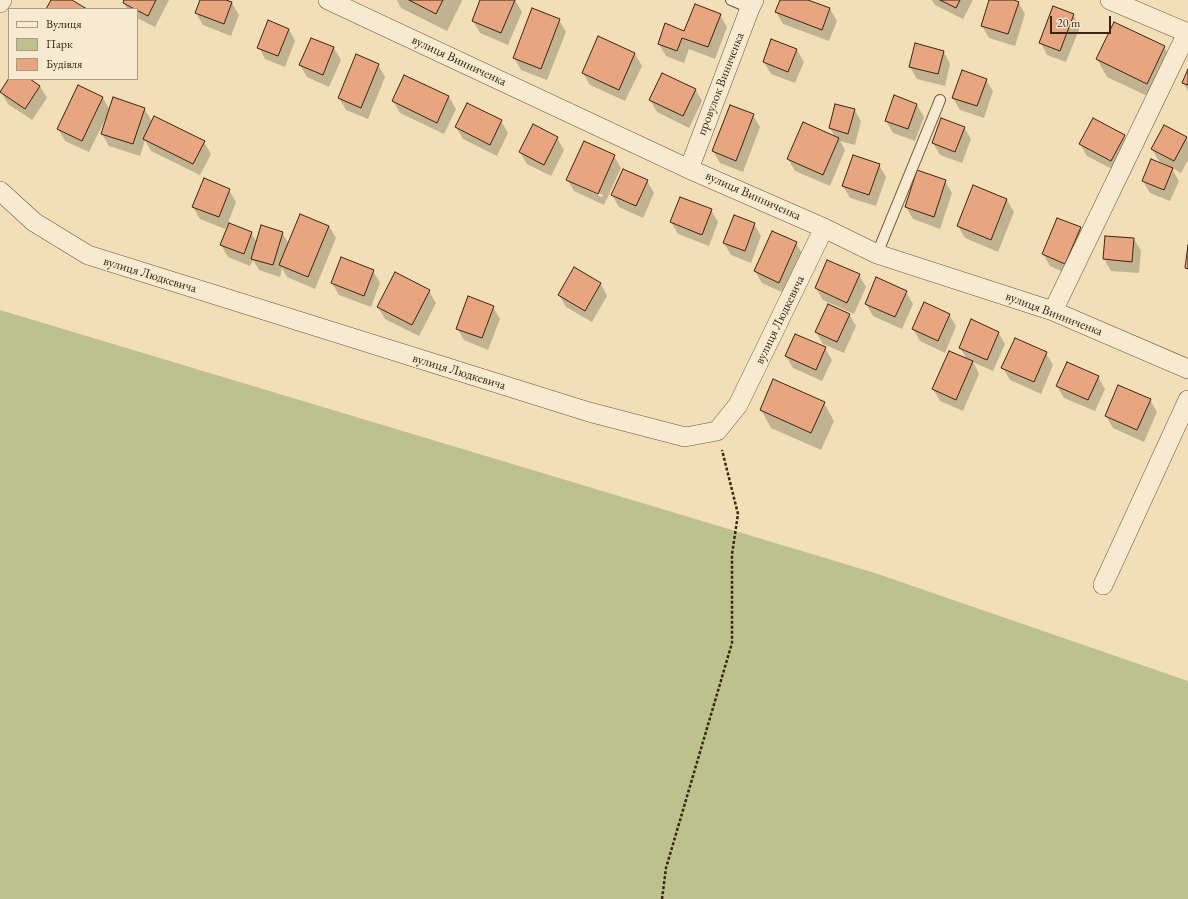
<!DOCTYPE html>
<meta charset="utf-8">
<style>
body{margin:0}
#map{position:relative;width:1188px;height:899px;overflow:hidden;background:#f2dfb7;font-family:"EB Garamond",serif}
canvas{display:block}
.legend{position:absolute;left:8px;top:8px;width:130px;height:72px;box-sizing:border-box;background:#f7ead0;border:1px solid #ac9b84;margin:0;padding:5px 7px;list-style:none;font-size:12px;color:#3c2512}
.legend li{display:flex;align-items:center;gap:8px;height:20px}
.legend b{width:20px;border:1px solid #ac9b84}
.scale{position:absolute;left:1050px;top:16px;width:61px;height:18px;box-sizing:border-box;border:2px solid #3c2512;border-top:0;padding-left:5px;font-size:12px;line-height:14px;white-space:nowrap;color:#3c2512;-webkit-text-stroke:3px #f7ead0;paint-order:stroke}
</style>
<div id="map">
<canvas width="1188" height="899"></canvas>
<ul class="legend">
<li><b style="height:5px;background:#f7ead0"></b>Вулиця</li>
<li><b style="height:11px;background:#bdc18d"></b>Парк</li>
<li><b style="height:11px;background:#e7a67f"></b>Будівля</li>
</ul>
<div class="scale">20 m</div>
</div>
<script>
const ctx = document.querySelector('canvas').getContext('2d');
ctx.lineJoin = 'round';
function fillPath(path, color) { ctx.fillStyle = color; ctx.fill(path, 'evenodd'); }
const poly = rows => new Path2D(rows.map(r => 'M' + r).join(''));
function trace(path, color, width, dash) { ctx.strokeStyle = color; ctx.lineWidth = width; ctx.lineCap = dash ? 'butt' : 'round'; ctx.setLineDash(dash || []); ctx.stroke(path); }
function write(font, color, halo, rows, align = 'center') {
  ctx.font = font + ' "EB Garamond",serif'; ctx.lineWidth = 3; ctx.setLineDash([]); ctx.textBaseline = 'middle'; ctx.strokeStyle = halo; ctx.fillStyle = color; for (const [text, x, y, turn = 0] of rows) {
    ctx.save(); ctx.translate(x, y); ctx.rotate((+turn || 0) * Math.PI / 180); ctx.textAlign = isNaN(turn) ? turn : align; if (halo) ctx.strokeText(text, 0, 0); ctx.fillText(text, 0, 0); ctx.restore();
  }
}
fillPath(poly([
 [0,310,875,573,1188,681,1188,899,0,899]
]), '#bdc18d');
fillPath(poly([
 [125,0,169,0,155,27,137,18,137,9,127,9,124,3],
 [201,0,223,0,232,3,239,15,231,36,203,25,196,13],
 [397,0,462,0,462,1,447,31,401,8],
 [481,0,515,0,522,12,508,45,480,33,473,21],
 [781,0,805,0,830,9,837,21,829,41,783,24,776,12],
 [932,0,973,0,963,19,935,5],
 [990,0,1010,0,1018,2,1025,14,1015,46,989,38,982,26],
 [720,15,727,27,715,59,689,49,684,63,666,56,659,44],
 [1073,15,1080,27,1066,62,1047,55,1041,43],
 [559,20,566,32,547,80,521,70,514,58],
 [289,29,295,41,285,67,265,59,259,47],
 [599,38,635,54,642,66,625,101,590,85,583,73],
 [312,39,334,48,341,60,329,87,307,77,300,65],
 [772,40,797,50,804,62,795,83,771,74,764,62],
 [1164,47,1175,65,1158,101,1107,77,1097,59],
 [944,52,950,64,945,86,917,79,910,67],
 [378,65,385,77,368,119,346,110,339,98],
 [1188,72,1188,91,1183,82],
 [404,76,449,97,456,109,444,134,400,113,393,101],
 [9,79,28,79,40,86,47,98,32,120,8,104,1,92],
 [986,80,993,91,984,118,960,110,953,98],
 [79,86,103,98,110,110,144,108,151,120,150,125,204,142,211,154,200,175,151,151,145,140,140,156,109,146,102,134,108,116,107,116,89,152,65,141,58,129],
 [695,89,702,101,689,128,657,112,650,100],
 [836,105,854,109,861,121,855,145,840,141,845,150,830,186,795,171,788,159,835,137,830,128],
 [917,105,924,117,915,141,893,133,886,121],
 [753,115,760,127,743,172,720,163,713,151],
 [501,121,508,133,497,156,463,139,456,127],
 [1165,126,1187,138,1188,141,1188,160,1181,173,1171,167,1179,181,1170,201,1150,193,1143,181,1169,166,1159,161,1152,149],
 [964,127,971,139,962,163,940,155,933,143],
 [1124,136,1131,148,1118,172,1087,156,1080,144],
 [557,138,564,150,551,176,527,164,520,152],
 [614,156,621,168,604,205,574,191,567,179],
 [576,183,603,195,602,197,576,185],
 [879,165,886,177,876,206,850,198,843,186],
 [647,181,654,193,643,218,619,207,612,195],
 [945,181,952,193,940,229,913,219,906,207],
 [974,187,1007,200,1014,212,998,252,965,238,958,226],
 [229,190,236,202,228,223,251,233,257,242,282,233,289,244,329,226,336,238,315,289,287,277,282,268,280,277,259,270,253,260,250,266,228,257,221,245,229,224,228,224,225,229,200,219,193,207],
 [711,210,718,222,709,246,678,234,671,222],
 [754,224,761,236,751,263,731,255,724,243],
 [1080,228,1087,240,1072,276,1050,266,1043,254],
 [772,232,796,243,803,255,786,294,762,283,755,271],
 [1134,239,1141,251,1139,273,1111,271,1104,259],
 [373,271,380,283,371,307,339,295,332,283],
 [859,275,866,287,854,314,823,300,816,288],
 [601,284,607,296,592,322,566,307,559,295],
 [429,291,436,303,419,336,385,319,378,307],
 [906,292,913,304,902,329,873,316,866,304],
 [924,303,949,314,956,326,945,353,920,341,913,329],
 [493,307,500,319,488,350,464,340,457,328],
 [849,314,856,326,844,353,823,344,816,332],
 [998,332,1005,344,993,371,973,362,979,374,963,411,940,401,933,389,967,359,960,348],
 [825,348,832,360,822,381,793,368,786,356],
 [1046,353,1053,365,1041,394,1010,380,1003,368],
 [1098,377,1105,389,1095,411,1064,398,1057,386],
 [1150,400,1157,412,1144,442,1113,428,1106,416],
 [824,403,834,421,821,450,771,428,761,410]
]), '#0003');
const building = poly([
 [51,0,72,0,87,9,46,9,51,0],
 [124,0,156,0,148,16,123,3,124,0],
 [200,0,226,0,232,2,224,24,195,13,200,0],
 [409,0,443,0,436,14,409,0],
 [480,0,515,0,501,33,472,21,480,0],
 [780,0,808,0,830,8,822,30,775,12,780,0],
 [940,0,960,0,956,8,940,0],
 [989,0,1014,0,1019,2,1008,34,981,26,989,0],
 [695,4,721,14,708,47,682,38,677,51,658,44,665,23,684,31,695,4],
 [1053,6,1074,14,1060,51,1039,43,1053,6],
 [532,8,560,19,541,69,513,58,532,8],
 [268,20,289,29,278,56,257,48,268,20],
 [1114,22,1165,46,1147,84,1096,59,1114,22],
 [598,36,635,53,619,90,582,73,598,36],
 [311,38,334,47,323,75,299,65,311,38],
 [771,39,797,49,788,72,763,62,771,39],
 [915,43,944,51,938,74,909,67,915,43],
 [356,54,379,64,361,108,338,98,356,54],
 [1188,69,1188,85,1182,83,1188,69],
 [962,70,987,79,977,106,952,98,962,70],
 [662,73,696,89,683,116,649,100,662,73],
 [404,75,449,96,437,123,392,101,404,75],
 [9,78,9,79,30,79,40,86,25,109,0,92,9,78],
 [78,85,103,97,82,141,57,129,78,85],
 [894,95,917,104,908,129,885,121,894,95],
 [113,97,145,108,133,144,101,134,113,97],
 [467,103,502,120,490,145,455,127,467,103],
 [835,104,855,109,848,134,829,128,835,104],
 [730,105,754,114,736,161,712,151,730,105],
 [154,116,205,141,193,164,143,139,154,116],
 [941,118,965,127,955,152,932,143,941,118],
 [1093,118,1125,135,1111,161,1079,144,1093,118],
 [803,122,839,138,823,175,787,159,803,122],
 [533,124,558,137,544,165,519,152,533,124],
 [1164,125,1187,137,1174,161,1151,149,1164,125],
 [584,141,615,155,598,194,566,180,584,141],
 [853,155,880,164,869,195,842,186,853,155],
 [1151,159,1173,168,1164,190,1142,181,1151,159],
 [623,169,648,180,636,206,611,195,623,169],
 [917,170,946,180,934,217,905,207,917,170],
 [204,178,230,189,219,217,192,207,204,178],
 [973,185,1007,199,991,240,957,226,973,185],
 [680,197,712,209,702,235,670,222,680,197],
 [300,214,329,226,308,277,279,265,300,214],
 [734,215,755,223,745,251,723,243,734,215],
 [1057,218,1081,227,1065,264,1042,254,1057,218],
 [229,223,252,232,244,254,220,245,229,223],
 [261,225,283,232,273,265,251,259,261,225],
 [772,231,797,242,779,283,754,271,772,231],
 [1105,236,1134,238,1132,262,1103,259,1105,236],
 [1188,245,1188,269,1185,268,1188,245],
 [341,257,374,270,364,296,331,283,341,257],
 [827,260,860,274,847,303,815,288,827,260],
 [574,267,601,283,585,311,558,295,574,267],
 [395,272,430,290,412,325,377,307,395,272],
 [876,277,907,291,895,317,865,304,876,277],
 [468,296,494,306,482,338,456,329,468,296],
 [924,302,950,314,938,341,912,329,924,302],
 [828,304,850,314,837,342,815,332,828,304],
 [971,319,999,332,987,360,959,348,971,319],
 [795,334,826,347,816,370,785,356,795,334],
 [1015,338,1047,352,1034,382,1001,368,1015,338],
 [949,351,973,361,956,400,932,389,949,351],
 [1067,362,1099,376,1088,400,1056,386,1067,362],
 [773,379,825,402,811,433,760,410,773,379],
 [1118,385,1151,399,1137,430,1105,416,1118,385]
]);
fillPath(building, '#e7a67f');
trace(building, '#3c2512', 1);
const service = poly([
 [731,0,750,8],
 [877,254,940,100]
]);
const minor = poly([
 [328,0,689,169,824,228,877,254,1053,311,1188,369],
 [1110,0,1188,33],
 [0,3,2,0],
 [689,169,750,8,754,0],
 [0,191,34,222,88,255,589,412,685,437,717,431,738,405,824,228],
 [1053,311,1187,33],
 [1103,585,1188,400]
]);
trace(service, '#6a543b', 12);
trace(minor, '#6a543b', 20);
trace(poly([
 [662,899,666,868,732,643,732,554,738,514,722,450]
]), '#3c2512', 2.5, [3, 2]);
trace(service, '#f7ead0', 10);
trace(minor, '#f7ead0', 19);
write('13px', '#3c2512', '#f7ead0', [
 ["вулиця Винниченка",459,61,25],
 ["провулок Виниченка",721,84,-69],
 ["вулиця Винниченка",753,196,24],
 ["вулиця Людкевича",150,275,17],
 ["вулиця Винниченка",1054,314,21],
 ["вулиця Людкевича",780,320,-64],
 ["вулиця Людкевича",459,372,17]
]);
</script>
